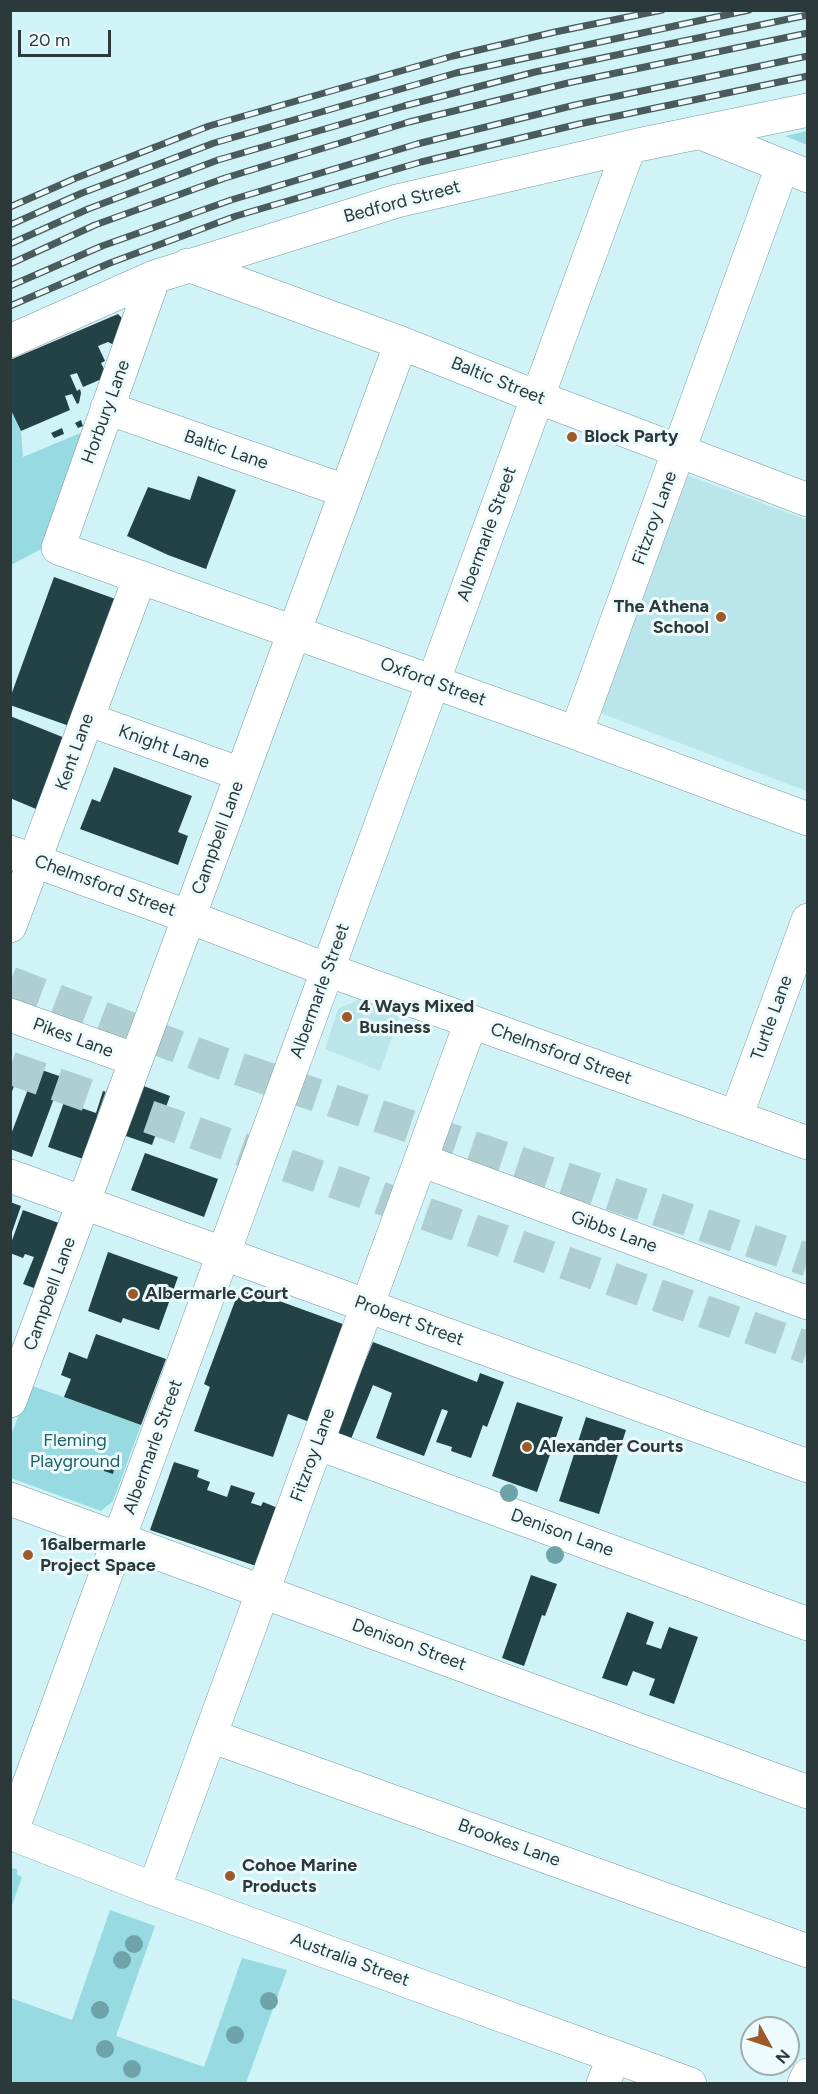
<!DOCTYPE html>
<style>
body{margin:0}
#map{position:relative;width:818px;height:2094px;overflow:hidden;background:#cff3f7;font-family:Figtree,sans-serif}
canvas{display:block}
.frame{position:absolute;inset:0;border:12px solid #2b393a;pointer-events:none}
.north{position:absolute;left:740px;top:2016px;width:60px;height:60px;box-sizing:border-box;background:#eefbfd;border:2px solid #a0adaf;border-radius:50%;rotate:130deg;font-size:16px;font-weight:700;line-height:24px;text-align:center;color:#2b393a}
.north::after{content:'';display:block;margin:auto;width:21px;height:27px;background:#9c5a28;clip-path:polygon(50% 0,100% 100%,50% 72%,0 100%)}
.scale{position:absolute;left:18px;top:30px;width:93px;height:27px;box-sizing:border-box;border:3px solid #2b393a;border-top:0;padding-left:8px;font-size:18px;line-height:21px;white-space:nowrap;color:#2b393a;-webkit-text-stroke:4px #eefbfd;paint-order:stroke}
</style>
<div id="map">
<canvas width="818" height="2094"></canvas>
<div class="frame"></div>
<div class="north">N</div>
<div class="scale">20 m</div>
</div>
<script>
const ctx = document.querySelector('canvas').getContext('2d');
ctx.lineJoin = 'round';
function fillPath(path, color) { ctx.fillStyle = color; ctx.fill(path, 'evenodd'); }
const poly = rows => new Path2D(rows.map(r => 'M' + r).join(''));
function trace(path, color, width, dash) { ctx.strokeStyle = color; ctx.lineWidth = width; ctx.lineCap = dash ? 'butt' : 'round'; ctx.setLineDash(dash || []); ctx.stroke(path); }
function write(font, color, halo, rows, align = 'center') {
  ctx.font = font + ' Figtree,sans-serif'; ctx.lineWidth = 6; ctx.setLineDash([]); ctx.textBaseline = 'middle'; ctx.strokeStyle = halo; ctx.fillStyle = color; for (const [text, x, y, turn = 0] of rows) {
    ctx.save(); ctx.translate(x, y); ctx.rotate((+turn || 0) * Math.PI / 180); ctx.textAlign = isNaN(turn) ? turn : align; if (halo) ctx.strokeText(text, 0, 0); ctx.fillText(text, 0, 0); ctx.restore();
  }
}
fillPath(poly([
 [684,474,807,520,807,791,600,713],
 [360,999,399,1017,380,1071,325,1049,338,1009]
]), '#bae6eb');
fillPath(poly([
 [807,131,807,145,785,136],
 [10,408,21,431,23,457,90,429,47,546,11,565],
 [30,1385,141,1425,113,1501,101,1511,11,1478,10,1438],
 [11,1868,17,1869,17,1875,22,1877,11,1908],
 [110,1910,155,1926,116,2036,204,2067,242,1958,287,1970,246,2083,11,2083,11,1998,72,2020]
]), '#97dae1');
fillPath(poly([
 [118,314,124,320,114,345,108,342,98,346,105,361,101,363,106,373,104,378,83,387,77,373,70,375,77,391,80,389,81,393,79,403,77,404,72,394,65,396,70,410,21,431,10,408,10,360],
 [81,420,83,426,78,428,75,423],
 [62,428,64,434,54,438,51,433],
 [198,476,236,490,206,569,168,555,127,536,148,487,190,500],
 [54,577,121,601,75,728,10,705,10,698],
 [10,716,65,738,36,809,10,798],
 [114,767,192,796,178,832,188,836,178,865,80,829,92,799,100,802],
 [36,1068,62,1077,32,1157,10,1149,10,1137],
 [10,1075,17,1078,11,1094,10,1094],
 [141,1085,170,1096,152,1145,123,1135],
 [103,1091,113,1094,89,1161,48,1147,64,1102,96,1113],
 [145,1153,218,1179,204,1217,131,1190],
 [10,1202,21,1206,11,1235,10,1234],
 [23,1210,67,1226,42,1291,23,1284,34,1257,25,1254,23,1258,10,1253,10,1246],
 [108,1252,178,1277,159,1330,123,1318,121,1323,88,1311],
 [246,1289,351,1327,315,1424,288,1414,273,1457,194,1431,210,1387,204,1384,238,1293],
 [96,1334,166,1359,141,1425,64,1397,71,1379,61,1375,69,1352,87,1359],
 [373,1342,477,1382,480,1373,504,1382,487,1427,483,1425,471,1458,451,1451,452,1447,436,1442,448,1411,442,1409,424,1456,376,1438,392,1393,373,1385,351,1439,336,1433],
 [517,1402,563,1417,537,1492,492,1476],
 [586,1417,626,1430,599,1514,559,1501],
 [106,1462,115,1465,113,1474,104,1471],
 [174,1462,199,1470,197,1477,210,1482,207,1490,227,1497,231,1485,255,1493,251,1503,261,1506,263,1502,283,1510,262,1568,150,1530],
 [531,1575,557,1584,545,1616,542,1615,524,1666,502,1658],
 [627,1612,654,1622,646,1644,661,1649,669,1627,698,1637,674,1704,649,1695,655,1679,633,1671,627,1686,602,1678]
]), '#234245');
trace(poly([
 [10,983,218,1062,808,1260],
 [10,1068,808,1348]
]), '#aeced1', 33, [33, 16]);
const minor = poly([
 [701,133,808,176],
 [188,265,401,343,537,397,808,500],
 [154,277,58,548,565,729,808,819],
 [10,341,154,277,397,201,638,145,808,110],
 [107,408,345,491],
 [87,719,241,774],
 [576,733,782,167],
 [10,852,189,917,328,970,808,1143],
 [10,926,140,577],
 [10,1015,136,1060],
 [736,1117,808,920],
 [421,1160,808,1303],
 [10,1176,808,1466],
 [10,1401,401,343],
 [317,1443,808,1624],
 [10,1499,808,1792],
 [211,1736,808,1951],
 [10,1833,154,1889,690,2084],
 [11,1833,629,148],
 [154,1889,471,1022],
 [603,2084,614,2056],
 [804,2084,808,2075]
]);
trace(minor, '#799a9d', 34);
trace(minor, '#fff', 33);
const rail = poly([
 [10,207,76,178,209,126,453,56,555,32,662,10],
 [10,225,82,193,214,143,456,73,749,10],
 [10,244,88,209,218,160,404,106,535,72,808,15],
 [10,264,95,225,225,178,409,122,568,83,808,33],
 [10,286,102,246,231,200,417,144,575,105,808,56],
 [10,306,110,263,236,216,421,162,579,124,808,76]
]);
trace(rail, '#495b5d', 7);
trace(rail, '#eefbfd', 4.5, [14]);
ctx.fillStyle = '#6da3a9';
for (const [x, y] of [
 [509,1493],
 [555,1555],
 [134,1944],
 [122,1960],
 [269,2001],
 [100,2010],
 [235,2035],
 [105,2049],
 [132,2069]
]) { ctx.beginPath(); ctx.arc(x, y, 9, 0, 2 * Math.PI); ctx.fill(); }
for (const [x, y, r, color] of [
 [572,437,6,"#9c5a28"],
 [721,617,6,"#9c5a28"],
 [347,1017,6,"#9c5a28"],
 [133,1294,6,"#9c5a28"],
 [527,1447,6,"#9c5a28"],
 [28,1555,6,"#9c5a28"],
 [230,1876,6,"#9c5a28"]
]) { const dot = new Path2D(); dot.arc(x, y, r, 0, 2 * Math.PI); ctx.fillStyle = color; ctx.fill(dot); trace(dot, '#eefbfd', 2); }
write('18px', '#2b393a', '#eefbfd', [
 ["Bedford Street",402,202,-15],
 ["Baltic Street",498,381,22],
 ["Horbury Lane",106,412,-70],
 ["Baltic Lane",226,450,19],
 ["Fitzroy Lane",655,518,-70],
 ["Albermarle Street",487,534,-70],
 ["Oxford Street",433,682,20],
 ["Knight Lane",164,747,20],
 ["Kent Lane",75,752,-70],
 ["Campbell Lane",218,838,-70],
 ["Chelmsford Street",105,886,20],
 ["Albermarle Street",320,991,-70],
 ["Turtle Lane",772,1018,-70],
 ["Pikes Lane",73,1038,20],
 ["Chelmsford Street",561,1054,20],
 ["Gibbs Lane",614,1232,20],
 ["Campbell Lane",50,1294,-70],
 ["Probert Street",409,1321,20],
 ["Albermarle Street",153,1447,-70],
 ["Fitzroy Lane",313,1455,-70],
 ["Denison Lane",562,1533,20],
 ["Denison Street",409,1645,20],
 ["Brookes Lane",509,1843,20],
 ["Australia Street",350,1960,20]
]);
write('bold 18px', '#2b393a', '#eefbfd', [
 ["Block Party",584,437],
 ["The Athena",709,607,"right"],
 ["School",709,628,"right"],
 ["4 Ways Mixed",359,1007],
 ["Business",359,1028],
 ["Albermarle Court",145,1294],
 ["Alexander Courts",539,1447],
 ["16albermarle",40,1545],
 ["Project Space",40,1566],
 ["Cohoe Marine",242,1866],
 ["Products",242,1887]
], 'left');
write('18px', '#1d6269', '#eefbfd', [
 ["Fleming",75,1441],
 ["Playground",75,1462]
]);
</script>
